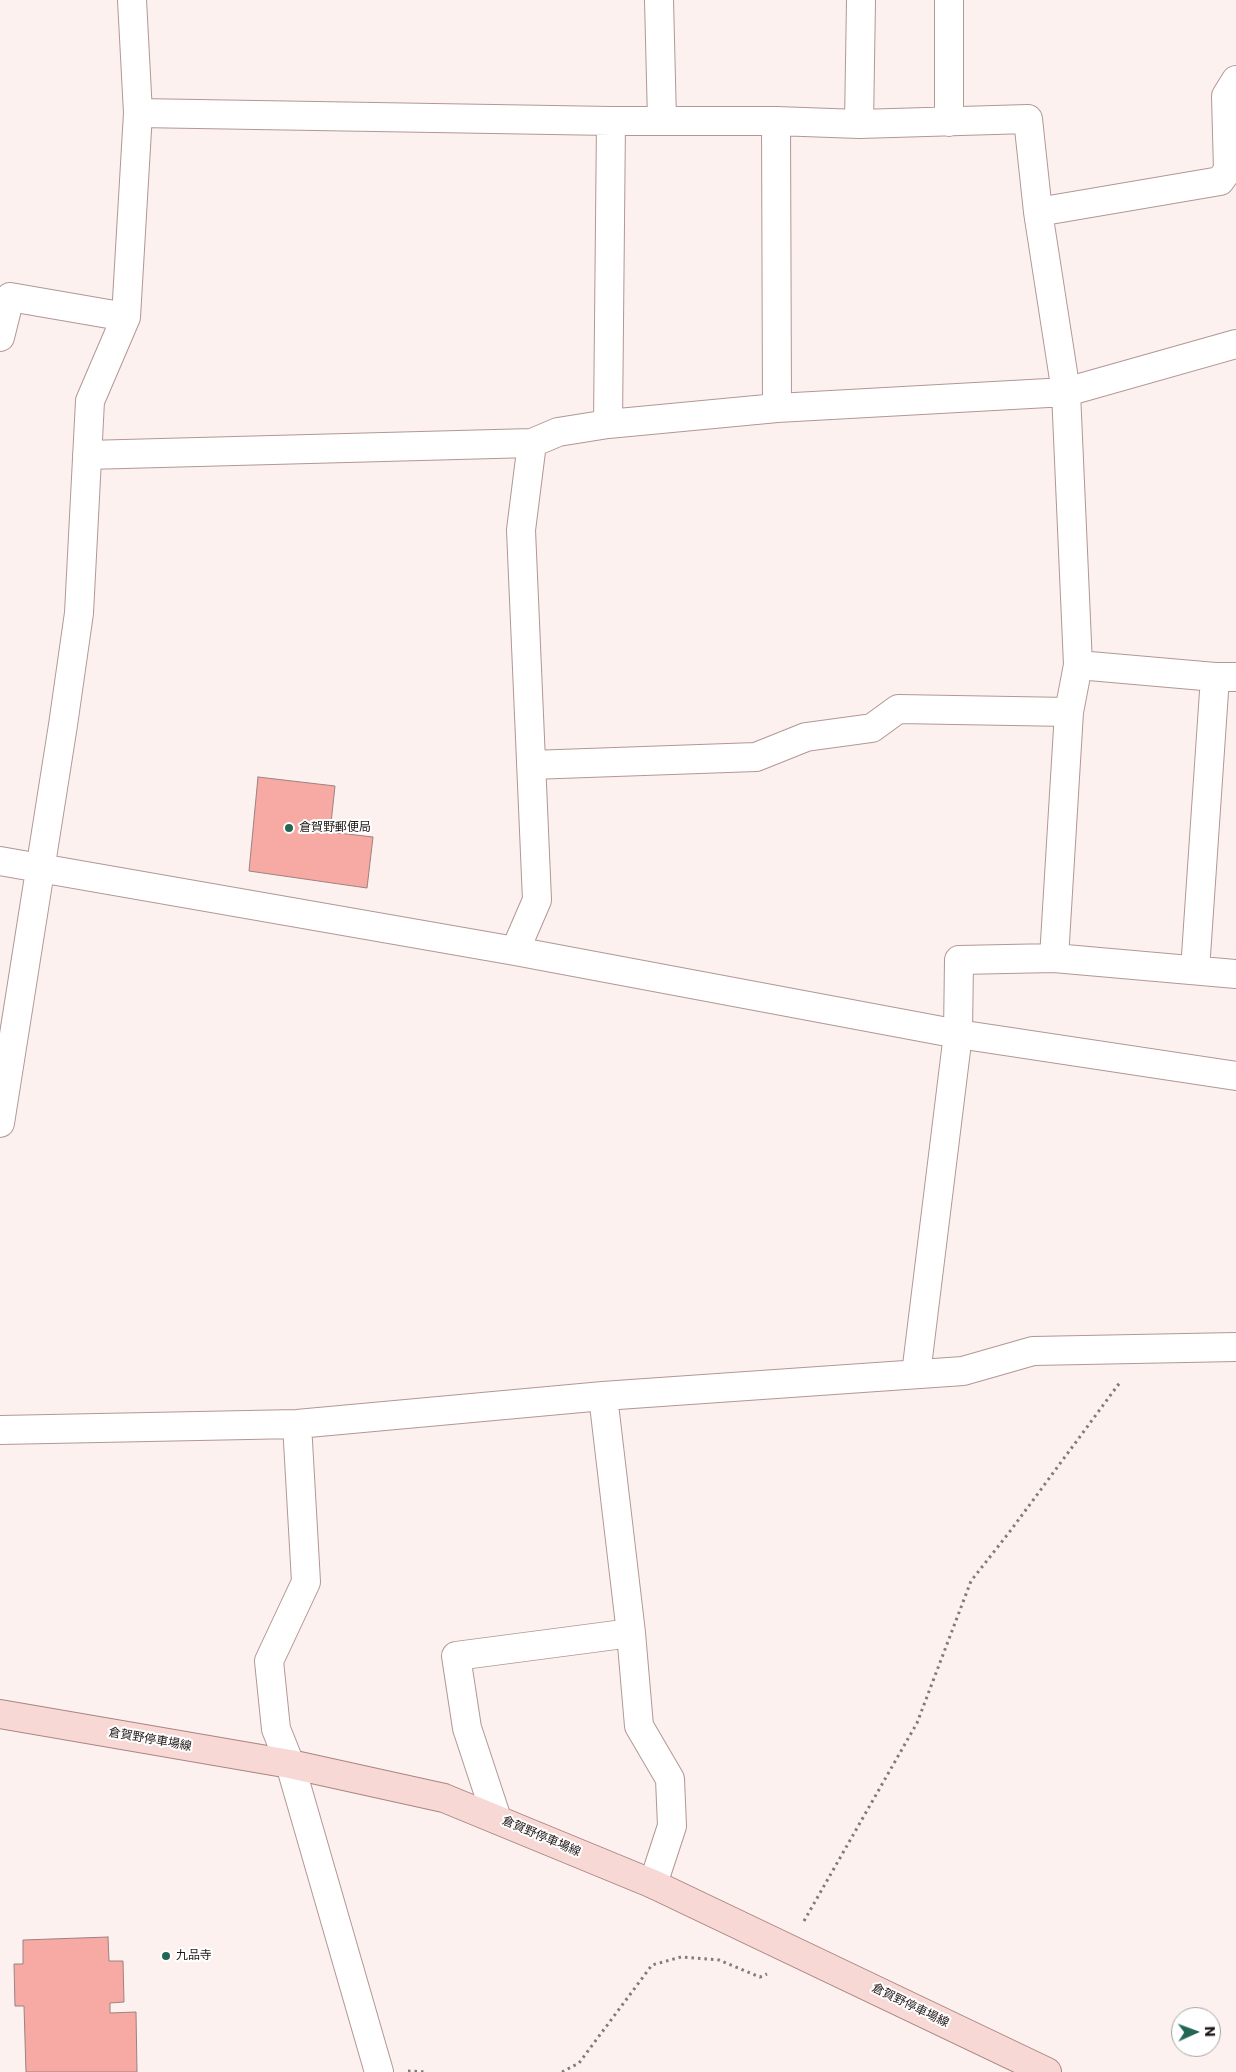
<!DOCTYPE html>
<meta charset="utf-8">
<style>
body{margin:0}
#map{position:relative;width:1236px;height:2072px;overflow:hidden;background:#fcf1ef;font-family:Poppins,sans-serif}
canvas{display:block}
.north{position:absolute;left:1171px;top:2007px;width:50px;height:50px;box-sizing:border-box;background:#fff;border:1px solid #a6a2a2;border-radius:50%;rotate:88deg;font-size:14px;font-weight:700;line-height:20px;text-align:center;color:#201716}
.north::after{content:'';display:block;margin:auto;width:18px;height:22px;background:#236656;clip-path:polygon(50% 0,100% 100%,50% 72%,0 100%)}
</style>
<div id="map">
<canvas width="1236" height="2072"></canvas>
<div class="north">N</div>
</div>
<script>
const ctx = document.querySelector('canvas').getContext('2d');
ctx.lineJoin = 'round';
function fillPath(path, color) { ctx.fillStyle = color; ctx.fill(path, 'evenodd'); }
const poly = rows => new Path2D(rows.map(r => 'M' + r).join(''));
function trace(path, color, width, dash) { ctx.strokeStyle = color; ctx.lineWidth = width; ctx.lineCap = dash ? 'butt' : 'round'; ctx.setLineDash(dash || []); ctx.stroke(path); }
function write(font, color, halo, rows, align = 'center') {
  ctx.font = font + ' Poppins,"Noto Sans JP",sans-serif'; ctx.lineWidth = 4; ctx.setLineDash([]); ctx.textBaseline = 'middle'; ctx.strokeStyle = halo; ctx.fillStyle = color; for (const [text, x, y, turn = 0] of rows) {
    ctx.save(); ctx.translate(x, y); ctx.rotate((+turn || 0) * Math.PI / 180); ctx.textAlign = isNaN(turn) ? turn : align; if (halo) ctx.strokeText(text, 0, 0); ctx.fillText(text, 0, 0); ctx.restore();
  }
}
const building = poly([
 [258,777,335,786,330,832,373,837,367,888,249,871,258,777],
 [108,1937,109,1961,123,1961,124,2002,110,2003,110,2013,136,2012,137,2072,26,2072,24,2006,15,2006,14,1964,23,1964,23,1940,108,1937]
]);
fillPath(building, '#f7a9a3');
trace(building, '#9b8280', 1);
const minor = poly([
 [659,0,662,120],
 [138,113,611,121,776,121,859,124,1028,119,1038,212,1066,392,1078,665,1069,712,1054,958],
 [776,121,777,408],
 [949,122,949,0],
 [859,124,861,0],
 [1038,212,1220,181,1228,170,1226,96,1236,80],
 [0,337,10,297,126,317],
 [608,424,611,121],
 [87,455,532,443,558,432,608,424,777,408,1066,392,1236,344],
 [1078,665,1215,677,1236,677],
 [531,765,756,757,806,737,872,728,898,709,1069,712],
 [0,861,515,951,958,1034,1236,1076],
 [515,951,537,900,521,530,532,443],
 [1195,970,1215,677],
 [0,1123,63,725,79,613,90,401,126,317,138,113,132,0],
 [916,1374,958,1034,959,960,1054,958,1236,974],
 [603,1396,631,1633,639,1726,670,1779,672,1826,653,1884],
 [297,1424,306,1582,269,1661,276,1729,290,1764,379,2072],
 [0,1430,297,1424,603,1396,963,1371,1033,1351,1236,1347],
 [497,1819,467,1728,456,1656,631,1633]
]);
const major = poly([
 [0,1714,290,1764,444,1798,653,1884,1047,2072]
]);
trace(minor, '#b29795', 30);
trace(major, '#aa8480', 30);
trace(poly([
 [804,1921,917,1723,971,1581,1011,1530,1121,1381],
 [408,2071,427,2072],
 [562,2072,579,2063,652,1965,681,1957,719,1960,760,1977,767,1974]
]), '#837978', 3, [2.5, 4]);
trace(minor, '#fff', 28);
trace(major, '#f8d8d5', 28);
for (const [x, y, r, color] of [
 [289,828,5,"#236656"],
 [166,1956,5,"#236656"]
]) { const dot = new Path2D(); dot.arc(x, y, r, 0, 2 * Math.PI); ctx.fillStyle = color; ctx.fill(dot); trace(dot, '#fff', 2); }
write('12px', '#201716', '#fff', [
 ["倉賀野郵便局",299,828],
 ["九品寺",176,1956]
], 'left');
write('12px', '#201716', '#fff', [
 ["倉賀野停車場線",150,1740,10],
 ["倉賀野停車場線",541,1837,23],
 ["倉賀野停車場線",910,2006,26]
]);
</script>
